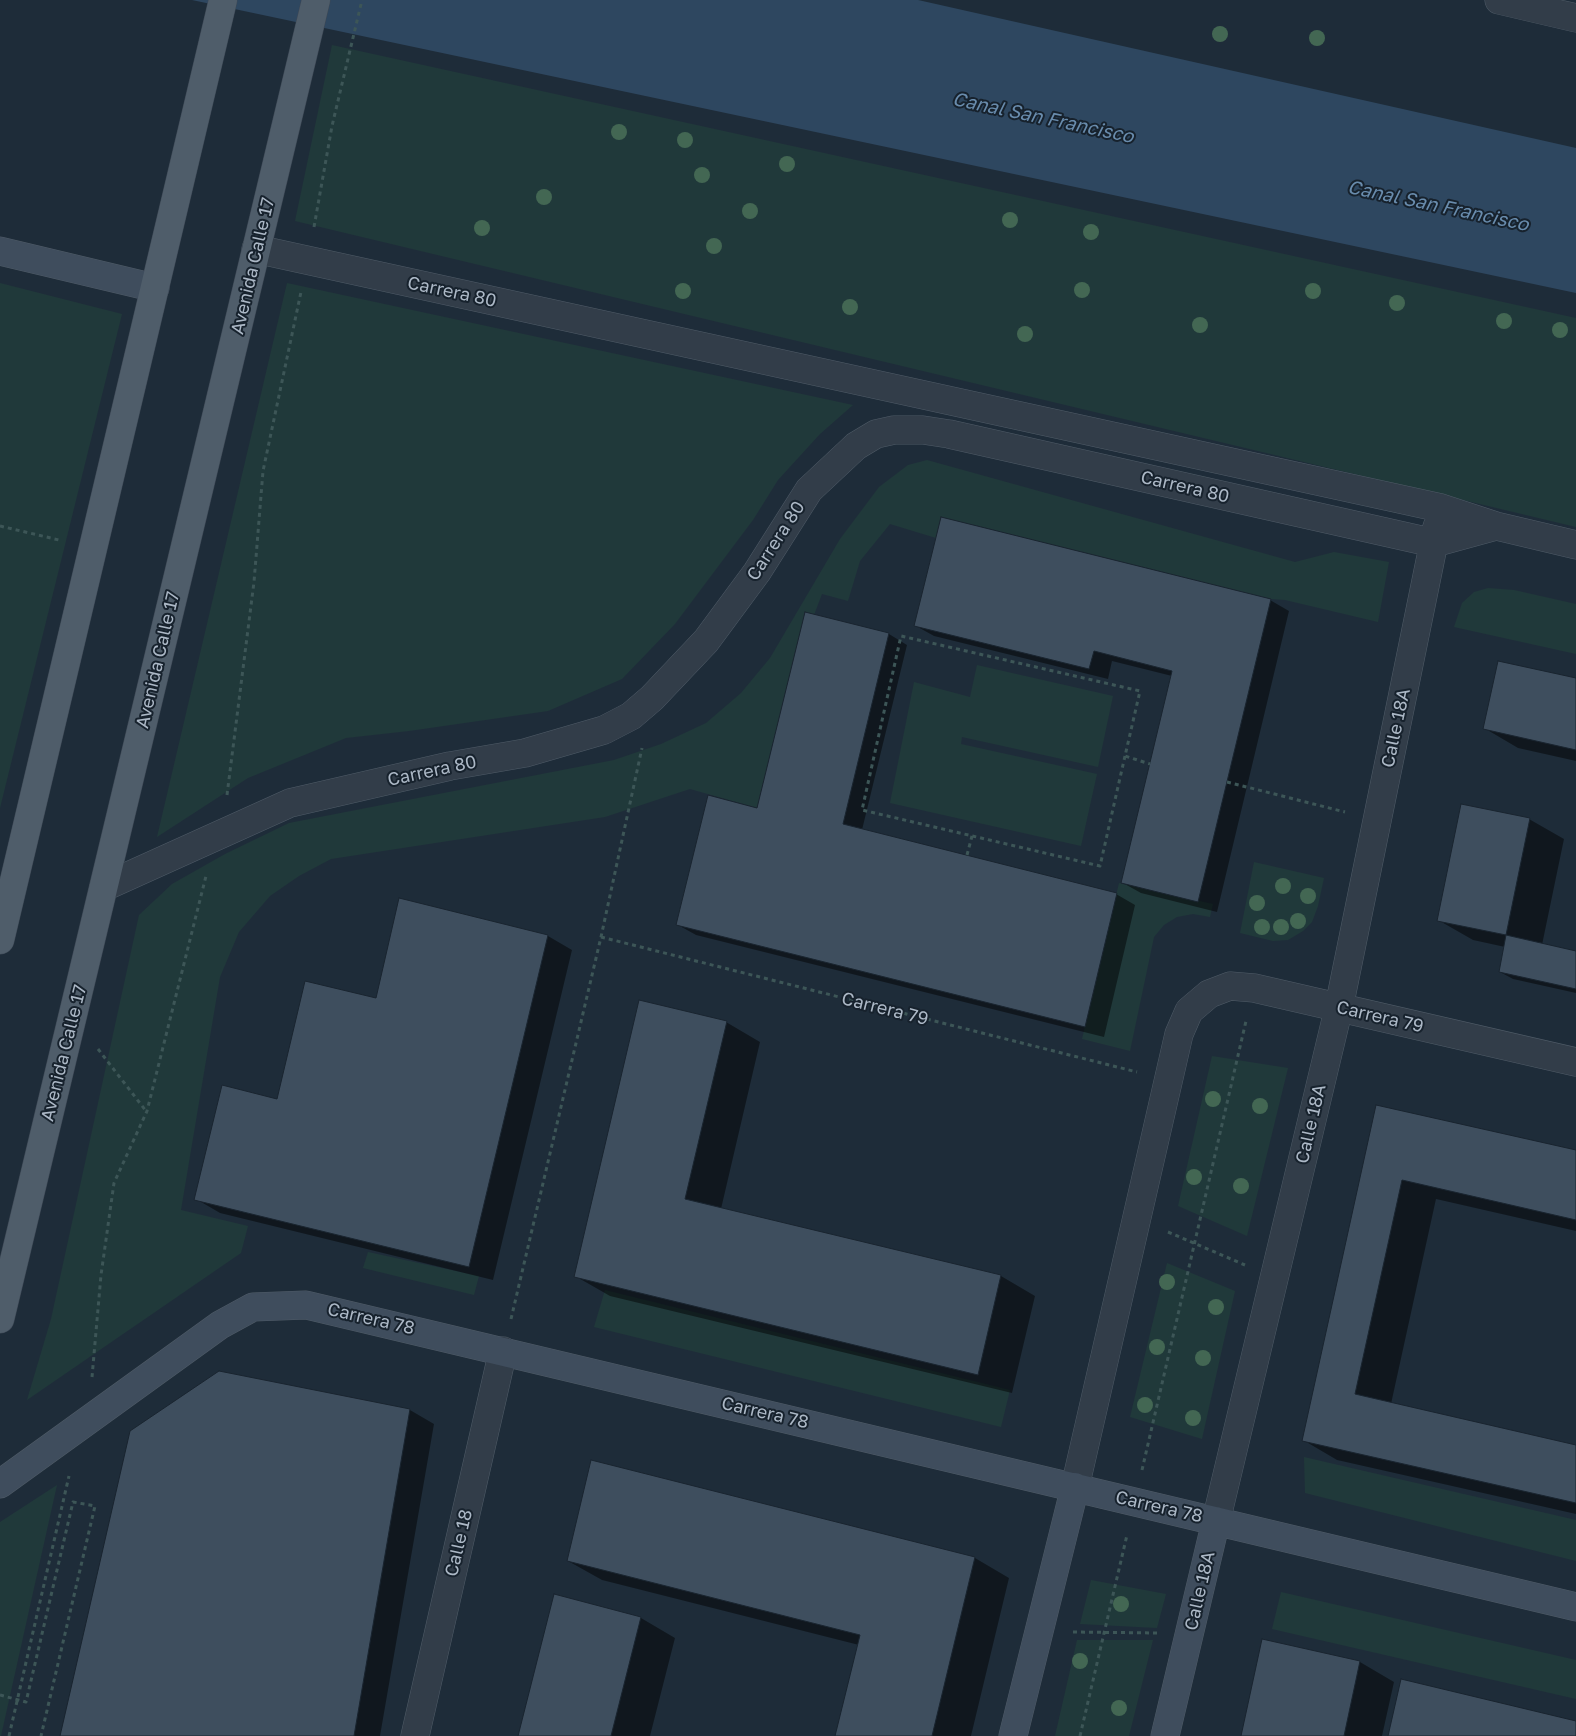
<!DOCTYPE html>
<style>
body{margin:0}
canvas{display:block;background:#1e2c39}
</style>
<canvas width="1576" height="1736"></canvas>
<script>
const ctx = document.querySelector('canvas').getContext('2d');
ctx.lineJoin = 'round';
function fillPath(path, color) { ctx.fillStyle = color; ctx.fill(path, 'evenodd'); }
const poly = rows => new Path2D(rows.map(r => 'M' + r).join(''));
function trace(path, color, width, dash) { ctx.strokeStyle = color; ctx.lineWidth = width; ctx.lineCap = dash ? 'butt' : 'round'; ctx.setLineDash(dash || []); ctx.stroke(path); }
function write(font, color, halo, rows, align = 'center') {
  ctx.font = font + ' "Golos Text",sans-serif'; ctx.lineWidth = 4; ctx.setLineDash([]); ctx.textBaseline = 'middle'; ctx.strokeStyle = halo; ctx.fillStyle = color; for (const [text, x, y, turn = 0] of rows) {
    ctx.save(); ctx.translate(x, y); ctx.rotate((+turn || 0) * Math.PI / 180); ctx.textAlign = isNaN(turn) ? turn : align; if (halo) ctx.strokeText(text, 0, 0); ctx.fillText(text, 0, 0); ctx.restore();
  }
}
fillPath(poly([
 [332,45,1576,318,1576,527,295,221],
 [0,283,122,314,0,808],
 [287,283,853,405,820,434,778,480,753,520,675,624,622,679,548,711,409,731,346,738,248,778,157,837],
 [927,460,1295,562,1334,552,1389,562,1378,622,1285,600,1271,599,941,517,936,538,890,524,860,561,848,601,822,594,814,615,805,612,757,808,690,789,605,817,331,859,299,876,270,896,239,932,220,977,181,1210,248,1226,241,1253,27,1400,51,1319,139,915,172,884,225,854,289,823,614,760,661,744,706,723,741,693,770,658,840,539,879,487,908,465],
 [1488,588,1514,590,1576,604,1576,654,1454,627,1462,603,1474,592],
 [977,665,1113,696,1098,767,962,737,961,744,1097,774,1081,846,890,803,914,682,970,697],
 [1254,862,1324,878,1318,906,1312,922,1303,931,1288,940,1273,941,1240,933],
 [1119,883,1213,904,1210,917,1193,914,1177,917,1164,925,1154,937,1130,1051,1082,1039],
 [1212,1056,1288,1068,1247,1236,1178,1206],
 [368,1252,479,1276,474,1295,363,1268],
 [1167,1263,1235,1291,1202,1439,1130,1417],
 [605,1290,1010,1390,1001,1427,594,1327],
 [1304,1457,1576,1520,1576,1561,1305,1493],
 [57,1485,1,1736,0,1736,0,1522],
 [1091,1580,1166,1594,1157,1628,1080,1624],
 [1281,1592,1576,1660,1576,1699,1272,1629],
 [1077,1640,1153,1640,1129,1736,1055,1736]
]), '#20393a');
fillPath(poly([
 [192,0,918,0,1576,148,1576,293]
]), '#2e4760');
fillPath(poly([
 [1270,600,1289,611,1217,912,1141,893,1123,883,1172,676,1112,661,1108,679,934,636,916,626],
 [889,634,907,645,862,830,1116,894,1135,905,1104,1037,696,935,678,925,758,809],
 [1576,680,1576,761,1518,748,1484,728],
 [1529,819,1564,839,1542,945,1576,952,1576,993,1513,979,1500,972,1505,947,1473,940,1438,920],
 [548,936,572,950,493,1280,220,1213,196,1199,278,1100,377,1000],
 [726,1022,760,1042,721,1209,1001,1276,1035,1296,1012,1393,610,1296,575,1276],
 [1377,1106,1576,1152,1576,1231,1436,1199,1391,1404,1576,1446,1576,1514,1337,1460,1303,1440],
 [219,1372,410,1410,434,1424,380,1736,62,1736],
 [592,1462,975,1558,1009,1578,971,1736,837,1736,859,1645,602,1580,568,1561],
 [555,1595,641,1618,675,1638,650,1736,519,1736],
 [1263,1640,1360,1662,1394,1682,1382,1736,1242,1736]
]), '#0007');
const building = poly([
 [941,517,1271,599,1198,902,1121,883,1172,671,1094,651,1089,669,914,626,941,517],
 [805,612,889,633,843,824,1117,893,1085,1027,676,925,708,795,757,808,805,612],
 [1498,661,1576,678,1576,750,1483,729,1498,661],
 [1461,804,1530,818,1506,935,1437,921,1461,804],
 [399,898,548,935,469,1267,194,1200,222,1085,277,1099,305,981,376,998,399,898],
 [1506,935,1576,951,1576,989,1499,972,1506,935],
 [639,1000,727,1021,685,1199,1001,1275,978,1375,574,1277,639,1000],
 [1376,1105,1576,1150,1576,1220,1402,1180,1355,1394,1576,1445,1576,1503,1302,1441,1376,1105],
 [219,1371,410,1409,354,1736,60,1736,130,1431,219,1371],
 [591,1460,975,1557,932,1736,835,1736,860,1635,567,1561,591,1460],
 [554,1594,641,1617,611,1736,518,1736,554,1594],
 [1262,1639,1360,1661,1344,1736,1241,1736,1262,1639],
 [1401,1679,1576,1721,1576,1736,1388,1736,1401,1679]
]);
fillPath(building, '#3e4e5e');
trace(building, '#19242f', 1);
const street = poly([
 [1499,0,1576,18],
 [256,249,1441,508,1496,526,1576,545],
 [104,887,290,803,450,766,525,753,604,730,631,716,652,698,706,641,757,572,809,490,856,446,876,434,894,430,923,430,949,434,1434,543,1496,526],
 [1075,1487,1179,1034,1189,1011,1209,994,1230,986,1254,988,1576,1062],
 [1216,1521,1339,1007,1437,527],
 [415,1736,503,1351]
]);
const secondary = poly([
 [0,251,155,288],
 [0,1484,220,1325,253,1307,306,1305,1576,1607],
 [1013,1736,1075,1487],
 [1165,1736,1216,1521]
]);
const primary = poly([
 [0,940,223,0],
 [0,1319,316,0]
]);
trace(street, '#4f5b67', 29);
trace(secondary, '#4f5b67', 29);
trace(primary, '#3e4956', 29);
trace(poly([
 [314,227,332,126,362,0],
 [0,526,59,540],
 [1125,756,1100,866,862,810,901,636,1140,691,1125,756,1150,764],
 [1227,782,1345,812],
 [227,795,254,582,263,471,301,292],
 [967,855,972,836],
 [601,937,1137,1072],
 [98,1049,146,1111],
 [1168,1232,1245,1265],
 [511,1319,601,937,642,748],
 [92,1377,101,1275,114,1183,147,1111,206,876],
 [1142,1470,1246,1021],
 [1073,1632,1157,1633],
 [9,1736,69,1476],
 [1080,1736,1127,1535]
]), '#3d5657', 3, [4, 4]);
trace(street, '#323d49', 28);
trace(secondary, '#3f4d5d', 28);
trace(primary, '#4f5d6a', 28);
trace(poly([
 [0,1695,26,1702,73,1502,95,1506,41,1736]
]), '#3d5657', 3, [4, 4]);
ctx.fillStyle = '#436753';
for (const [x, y] of [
 [1220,34],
 [1317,38],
 [619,132],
 [685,140],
 [787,164],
 [702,175],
 [544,197],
 [750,211],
 [1010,220],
 [482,228],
 [1091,232],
 [714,246],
 [1082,290],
 [683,291],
 [1313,291],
 [1397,303],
 [850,307],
 [1504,321],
 [1200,325],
 [1560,330],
 [1025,334],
 [1283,886],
 [1308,896],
 [1257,903],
 [1298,921],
 [1262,927],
 [1281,927],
 [1213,1099],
 [1260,1106],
 [1194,1177],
 [1241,1186],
 [1167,1282],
 [1216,1307],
 [1157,1347],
 [1203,1358],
 [1145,1405],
 [1193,1418],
 [1121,1604],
 [1080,1661],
 [1119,1708]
]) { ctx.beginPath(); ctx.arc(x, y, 8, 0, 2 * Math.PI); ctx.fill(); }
write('18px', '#acb8c6', '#17222d', [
 ["Avenida Calle 17",253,266,-77],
 ["Carrera 80",452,292,12],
 ["Carrera 80",1185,487,13],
 ["Carrera 80",776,541,-57],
 ["Avenida Calle 17",158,660,-77],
 ["Calle 18A",1396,728,-78],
 ["Carrera 80",432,771,-12],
 ["Carrera 79",885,1009,14],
 ["Carrera 79",1380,1017,13],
 ["Avenida Calle 17",64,1053,-76],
 ["Calle 18A",1311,1124,-77],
 ["Carrera 78",371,1319,13],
 ["Carrera 78",765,1413,13],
 ["Carrera 78",1159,1507,13],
 ["Calle 18",459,1543,-77],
 ["Calle 18A",1200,1591,-77]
]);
write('italic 19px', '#698cad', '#17222d', [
 ["Canal San Francisco",1043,118,12],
 ["Canal San Francisco",1438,206,12]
]);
</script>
